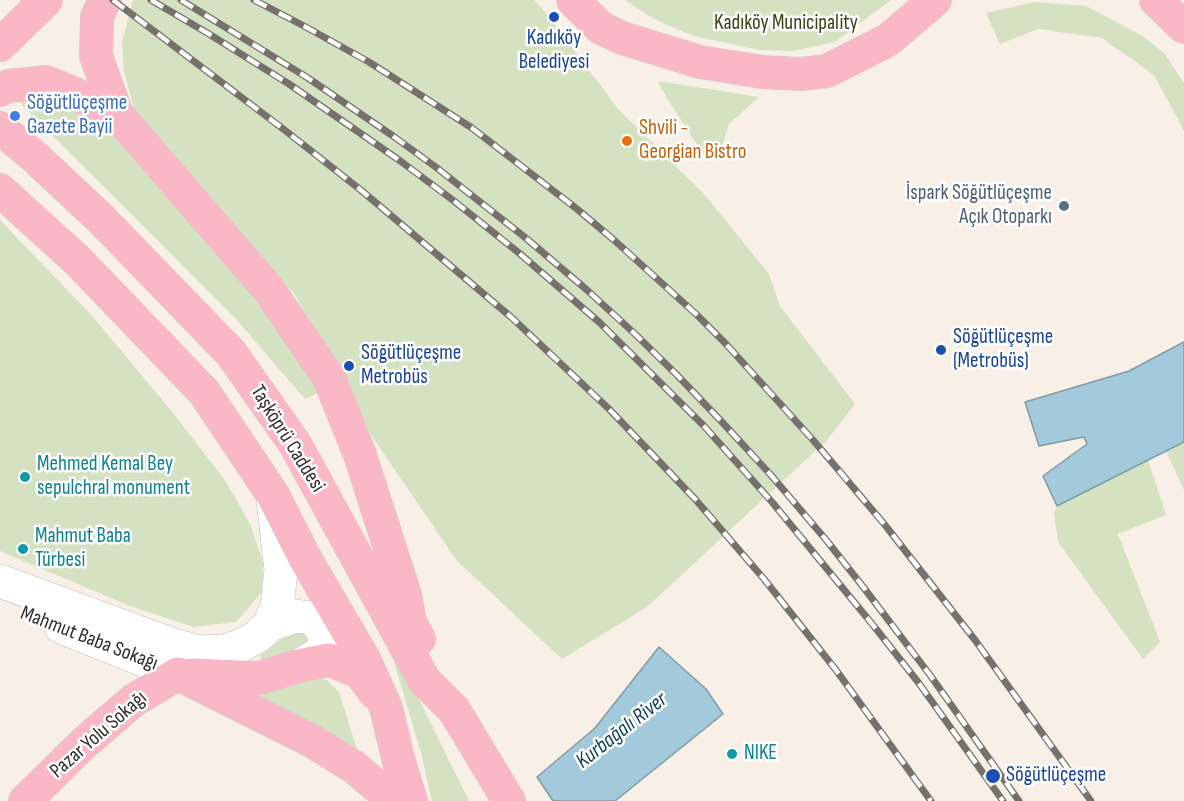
<!DOCTYPE html>
<meta charset="utf-8">
<style>
body{margin:0}
canvas{display:block;background:#f8f0e6}
</style>
<canvas width="1184" height="801"></canvas>
<script>
const ctx = document.querySelector('canvas').getContext('2d');
ctx.lineJoin = 'round';
function fillPath(path, color) { ctx.fillStyle = color; ctx.fill(path, 'evenodd'); }
const poly = rows => new Path2D(rows.map(r => 'M' + r).join(''));
function trace(path, color, width, dash) { ctx.strokeStyle = color; ctx.lineWidth = width; ctx.lineCap = dash ? 'butt' : 'round'; ctx.setLineDash(dash || []); ctx.stroke(path); }
function write(font, color, halo, rows, align = 'center') {
  ctx.font = font + ' "Sofia Sans Condensed",sans-serif'; ctx.lineWidth = 5; ctx.setLineDash([]); ctx.textBaseline = 'middle'; ctx.strokeStyle = halo; ctx.fillStyle = color; for (const [text, x, y, turn = 0] of rows) {
    ctx.save(); ctx.translate(x, y); ctx.rotate((+turn || 0) * Math.PI / 180); ctx.textAlign = isNaN(turn) ? turn : align; if (halo) ctx.strokeText(text, 0, 0); ctx.fillText(text, 0, 0); ctx.restore();
  }
}
fillPath(poly([
 [133,0,534,0,542,8,619,110,704,194,769,274,780,306,855,404,827,440,647,607,562,659,457,561,371,435,295,295,135,112,124,72,122,42],
 [625,0,891,0,835,42,793,51,761,50,693,36,654,19],
 [1035,2,1086,6,1143,36,1165,54,1184,83,1184,131,1154,75,1102,38,1038,29,1000,44,986,13],
 [658,81,759,97,729,124,721,149,705,157,665,95],
 [31,99,67,100,89,112,123,140,292,343,318,393,305,399,235,318,20,103],
 [0,220,93,317,173,413,227,483,251,526,263,562,262,592,236,622,193,627,130,606,0,551],
 [1184,442,1184,490,1166,451],
 [1148,460,1166,515,1118,534,1160,642,1143,659,1058,542,1054,513,1057,506],
 [293,630,308,630,309,646,261,661,260,656],
 [390,648,412,685,469,801,432,801,421,753],
 [311,676,327,680,339,692,359,756,248,691]
]), '#d4e2c2');
const water = poly([
 [1184,342,1184,442,1057,506,1043,476,1087,444,1084,437,1039,446,1025,402,1129,371,1184,342],
 [659,647,706,689,723,714,615,801,553,801,537,777,595,728,659,647]
]);
fillPath(water, '#a3cadb');
trace(water, '#819ba6', 1.5);
const secondary = poly([
 [0,581,173,645,199,652,224,651,240,646,257,637,269,625,277,607,281,570,273,499],
 [269,625,296,616,312,618,324,631,324,651,298,666],
 [61,627,178,674]
]);
const primary = poly([
 [105,0,97,17,96,56,117,114,269,290,329,378,360,455,405,595,410,622,419,639],
 [573,0,601,28,622,38,700,62,762,72,801,74,827,71,888,40,935,0],
 [1156,0,1184,27],
 [0,45,46,0],
 [0,90,9,86,46,82,73,93,117,114],
 [0,128,36,158,102,220,231,353,295,444,424,680,454,710,509,801],
 [0,190,78,261,204,392,273,495,305,558,364,659,386,708,399,762,411,801],
 [178,674,312,741,354,767,394,801],
 [192,675,260,678,298,666,329,660,360,672,374,692],
 [25,801,84,743,134,700,178,674]
]);
trace(secondary, '#c4bdb3', 34);
trace(primary, '#d2d1d0', 34);
trace(secondary, '#fff', 33);
trace(primary, '#fab7c5', 33);
const rail = poly([
 [113,0,282,128,362,191,511,317,609,409,695,499,764,579,836,670,931,801],
 [151,0,209,34,289,84,399,160,454,201,519,253,599,322,704,426,772,502,873,625,918,682,1003,801],
 [181,0,308,78,393,136,437,168,527,239,587,290,635,334,677,375,722,422,770,474,827,541,864,588,930,675,1019,801],
 [254,0,304,26,369,62,472,128,577,209,614,240,696,314,726,344,813,440,885,525,975,640,1091,801]
]);
trace(rail, '#76716c', 7);
trace(rail, '#fff', 4.5, [14]);
for (const [x, y, r, color] of [
 [554,17,6,"#1a4fb4"],
 [15,116,6,"#3f7fe0"],
 [627,141,6,"#e8710a"],
 [1064,206,6,"#5c6f8a"],
 [941,350,6,"#1a4fb4"],
 [349,366,6,"#1a4fb4"],
 [25,477,6,"#0f9aa8"],
 [23,549,6,"#0f9aa8"],
 [732,754,6,"#0f9aa8"],
 [993,776,8,"#1a4fb4"]
]) { const dot = new Path2D(); dot.arc(x, y, r, 0, 2 * Math.PI); ctx.fillStyle = color; ctx.fill(dot); trace(dot, '#fff', 2); }
write('21px', '#341', '#fff', [
 ["Kadıköy Municipality",786,24]
]);
write('21px', '#164399', '#fff', [
 ["Kadıköy",554,39,"center"],
 ["Belediyesi",554,63,"center"],
 ["Söğütlüçeşme",953,338],
 ["(Metrobüs)",953,362],
 ["Söğütlüçeşme",361,354],
 ["Metrobüs",361,378],
 ["Söğütlüçeşme",1006,776]
], 'left');
write('21px', '#366cbe', '#fff', [
 ["Söğütlüçeşme",27,104],
 ["Gazete Bayii",27,128]
], 'left');
write('21px', '#c56008', '#fff', [
 ["Shvili -",639,129],
 ["Georgian Bistro",639,153]
], 'left');
write('21px', '#4e5e75', '#fff', [
 ["İspark Söğütlüçeşme",1052,194],
 ["Açık Otoparkı",1052,218]
], 'right');
write('21px', '#312e2b', '#fff', [
 ["Taşköprü Caddesi",287,439,58],
 ["Mahmut Baba Sokağı",89,639,21],
 ["Pazar Yolu Sokağı",99,735,-41]
]);
write('21px', '#0d838f', '#fff', [
 ["Mehmed Kemal Bey",37,465],
 ["sepulchral monument",37,489],
 ["Mahmut Baba",35,537],
 ["Türbesi",35,561],
 ["NIKE",744,754]
], 'left');
write('italic 22px', '#0f4558', '#fff', [
 ["Kurbağalı River",622,731,-38]
]);
</script>
